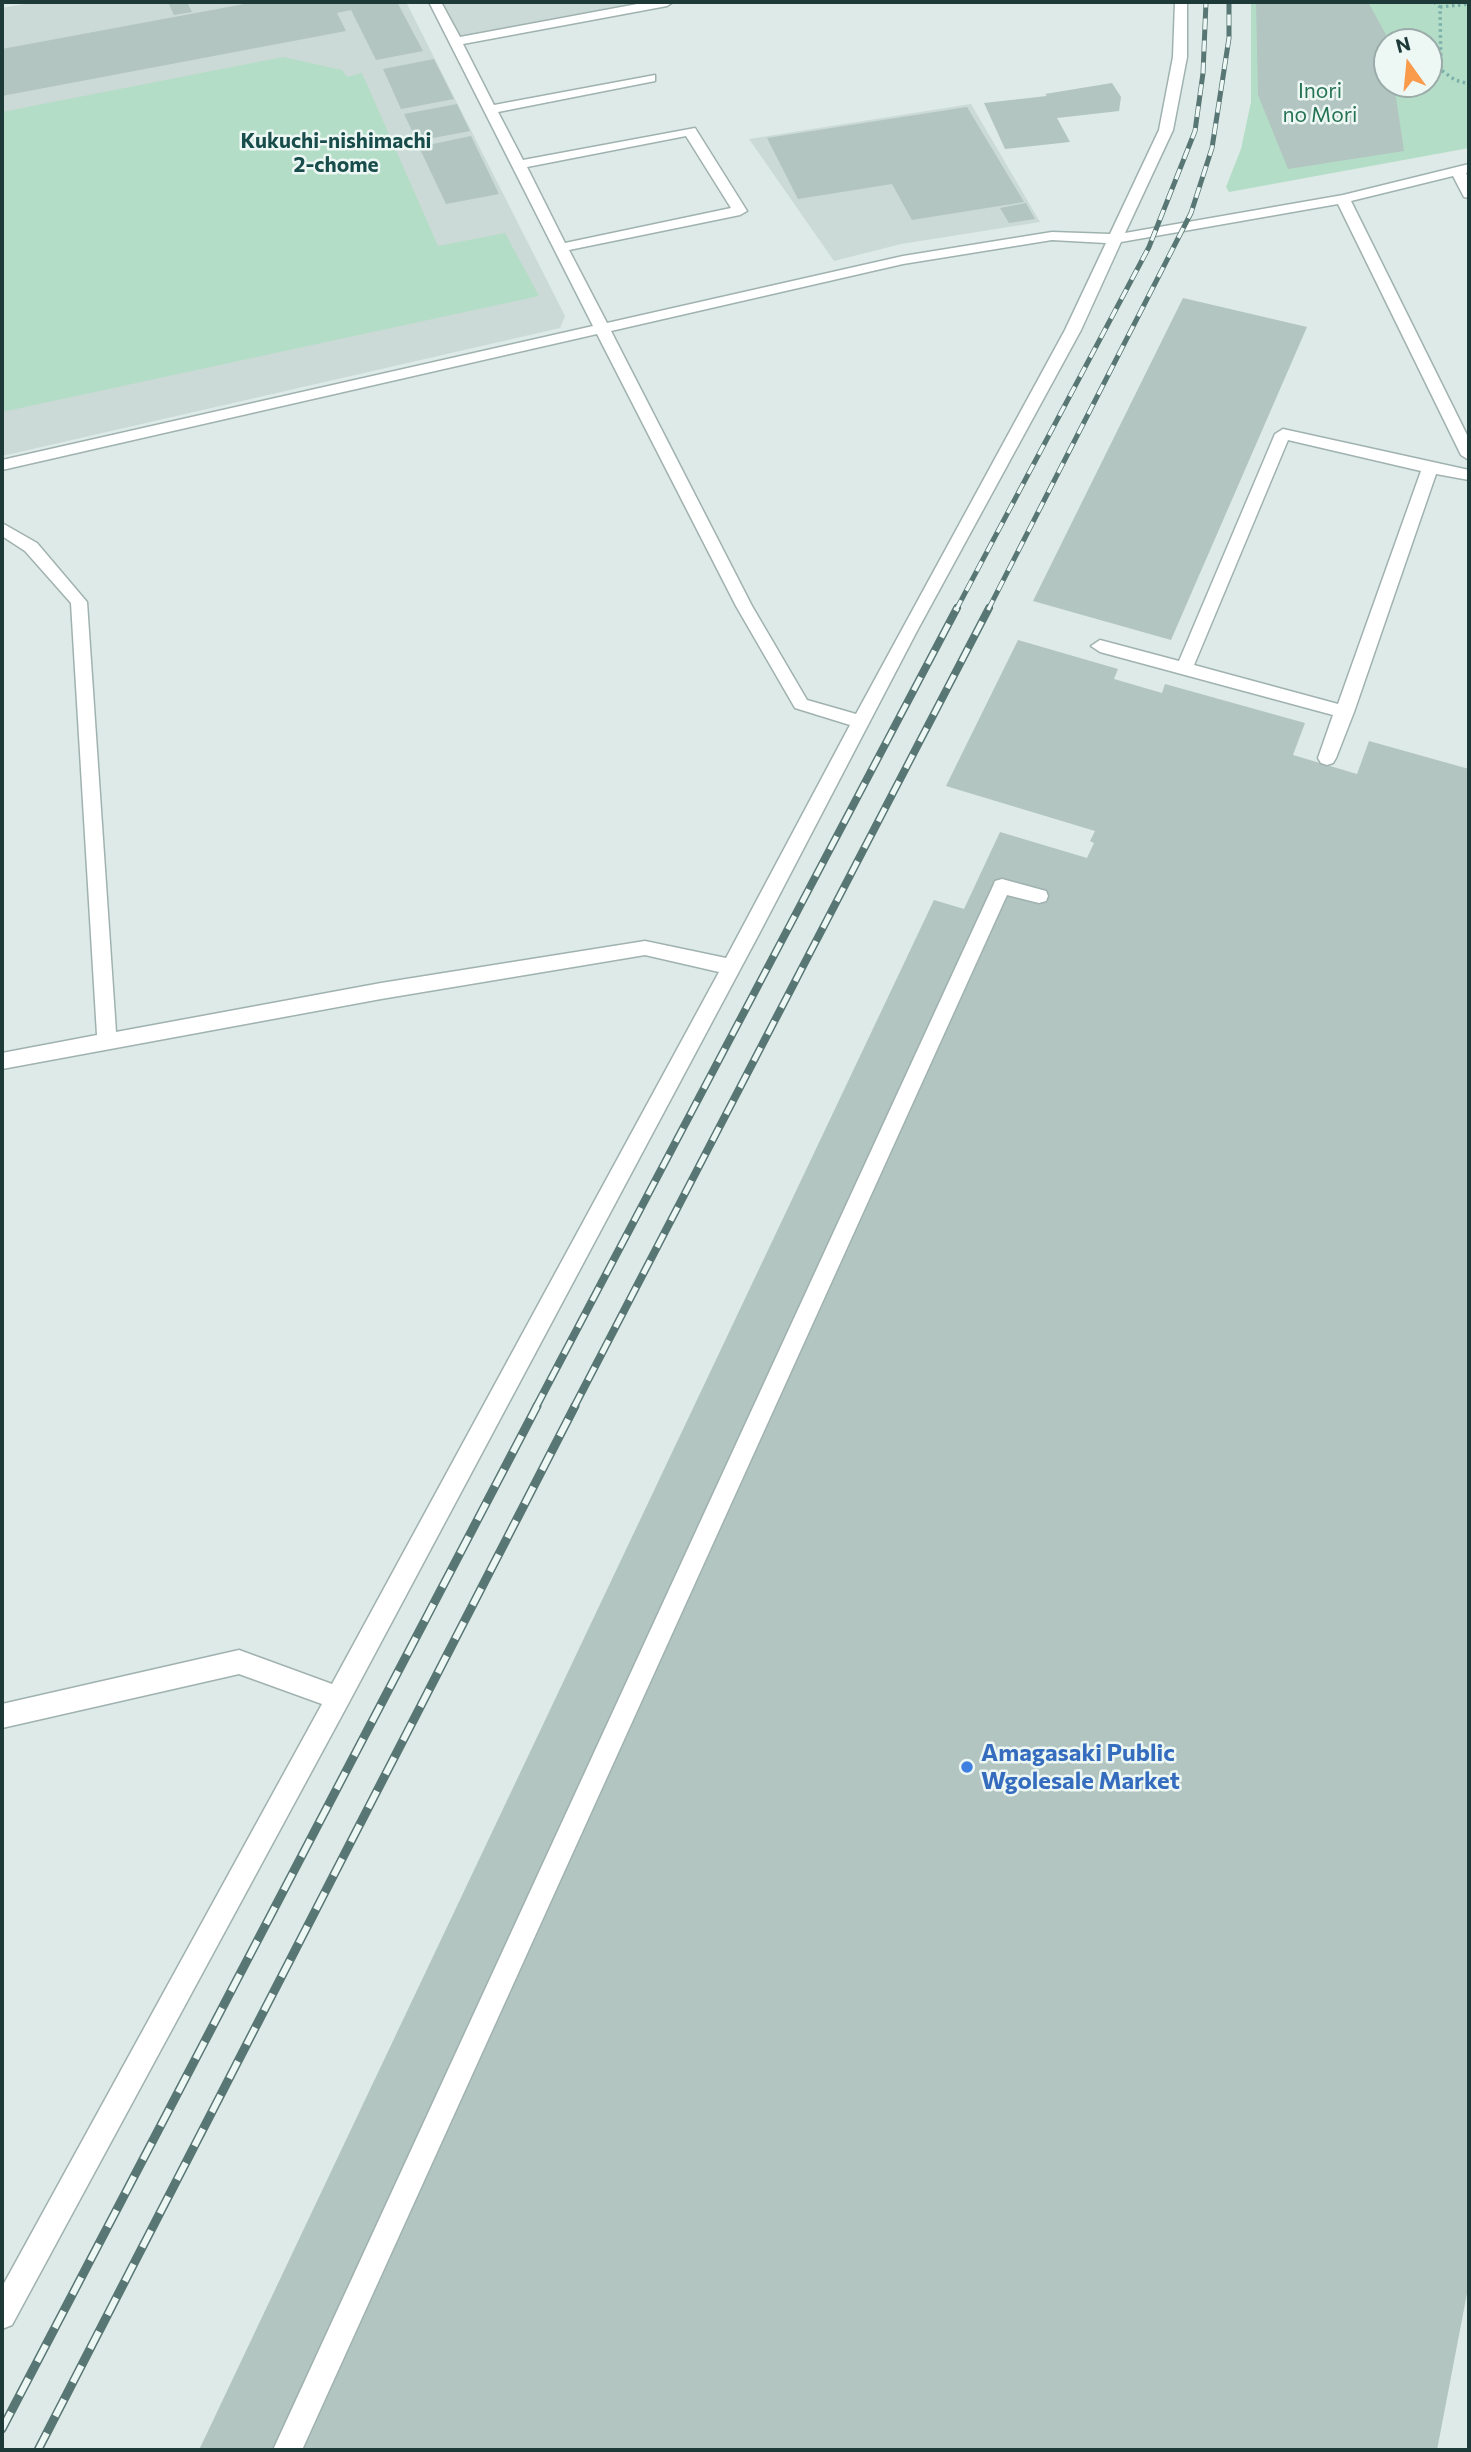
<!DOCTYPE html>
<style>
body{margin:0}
#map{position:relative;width:1471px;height:2452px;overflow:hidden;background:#ddeae7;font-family:Commissioner,sans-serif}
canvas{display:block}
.frame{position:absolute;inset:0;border:4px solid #1e3a38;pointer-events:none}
.north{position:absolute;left:1373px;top:28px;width:70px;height:70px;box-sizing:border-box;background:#edf7f4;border:2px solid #9aaba9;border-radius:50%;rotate:345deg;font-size:19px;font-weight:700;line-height:28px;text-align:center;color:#1e3a38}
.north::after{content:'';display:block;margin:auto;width:24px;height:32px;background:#fa9a4b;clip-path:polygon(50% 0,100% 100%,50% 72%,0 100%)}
</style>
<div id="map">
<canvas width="1471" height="2452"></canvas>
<div class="frame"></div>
<div class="north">N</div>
</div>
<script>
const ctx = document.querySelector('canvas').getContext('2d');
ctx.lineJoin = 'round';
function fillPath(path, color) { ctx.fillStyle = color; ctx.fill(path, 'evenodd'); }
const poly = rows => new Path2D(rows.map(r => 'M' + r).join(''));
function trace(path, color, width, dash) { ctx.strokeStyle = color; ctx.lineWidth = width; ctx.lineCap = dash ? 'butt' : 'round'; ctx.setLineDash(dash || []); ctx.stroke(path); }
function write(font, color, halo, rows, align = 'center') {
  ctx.font = font + ' Commissioner,sans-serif'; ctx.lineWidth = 5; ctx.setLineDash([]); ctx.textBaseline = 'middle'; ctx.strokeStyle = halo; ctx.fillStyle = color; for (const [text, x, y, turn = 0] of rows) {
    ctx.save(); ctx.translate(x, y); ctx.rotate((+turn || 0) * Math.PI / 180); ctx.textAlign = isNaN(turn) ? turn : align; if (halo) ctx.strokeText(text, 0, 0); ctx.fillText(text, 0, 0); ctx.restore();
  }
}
fillPath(poly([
 [36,2,406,2,565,316,560,328,2,456,2,8],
 [434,2,667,2,455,42],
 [971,104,1040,222,901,244,834,261,749,139]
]), '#cbdad6');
fillPath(poly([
 [1251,2,1469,2,1469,148,1229,192,1226,187,1241,149,1251,102],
 [1387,42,1429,42,1429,84,1387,84],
 [283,57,342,70,347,77,362,73,438,246,505,233,539,296,2,412,2,112]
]), '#b4ddc7');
fillPath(poly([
 [168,2,187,2,192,12,174,15],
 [255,2,397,2,423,51,376,60,351,10,337,13,346,31,2,96,2,49],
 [1256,2,1368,2,1390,42,1387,42,1387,84,1394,84,1404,151,1288,169,1258,95],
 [434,59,454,99,401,109,383,69],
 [1112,83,1121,97,1119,111,1057,118,1070,142,1005,149,984,103,1047,96,1045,94],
 [457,104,470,131,417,141,404,114],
 [967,107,1024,202,912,220,892,184,798,199,767,138],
 [471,136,499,194,446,204,419,147],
 [1026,203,1035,219,1009,223,1000,208],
 [1183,298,1307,327,1171,640,1033,601],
 [1018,640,1118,669,1114,679,1162,693,1165,684,1305,723,1293,755,1357,774,1369,741,1469,769,1469,2283,1437,2450,199,2450,934,900,964,909,1000,832,1087,858,1094,843,1090,841,1095,831,946,786]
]), '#b2c5c0');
const minor = poly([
 [429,2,441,2,460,37,648,2,673,2,667,6,463,44,494,105,655,75,655,81,650,82,498,112,523,160,695,128,747,211,740,215,569,250,607,323,903,256,1052,232,1110,234,1159,130,1173,57,1175,2,1187,2,1187,57,1173,130,1125,233,1343,195,1469,164,1469,172,1466,173,1469,180,1469,198,1464,197,1453,176,1351,201,1469,439,1469,460,1461,455,1338,204,1121,242,1081,330,917,631,759,934,347,1706,12,2325,2,2329,2,2287,322,1704,239,1674,2,1728,2,1704,239,1650,332,1684,719,972,645,955,381,999,2,1069,2,1053,97,1035,71,603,25,551,2,536,2,523,37,543,87,602,116,1032,381,983,645,941,726,958,850,725,795,708,736,606,597,334,2,470,2,460,593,326,429,2],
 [686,136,731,208,565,243,527,167,686,136],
 [1052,240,1106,243,1065,330,856,714,807,700,752,606,611,331,903,264,1052,240],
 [1283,429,1469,470,1469,480,1436,474,1354,712,1336,758,1333,763,1327,765,1321,763,1318,758,1333,715,1100,652,1091,646,1100,640,1179,661,1275,434,1283,429],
 [1288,440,1421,471,1338,704,1194,665,1288,440],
 [1002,879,1046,891,1048,896,1046,901,1039,903,1007,895,302,2450,273,2450,993,886,995,881,1002,879]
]);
trace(minor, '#a0b2af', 3);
trace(poly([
 [1434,2,1440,7,1441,70,1455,80,1469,84],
 [1440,7,1469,4],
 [1429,78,1441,70]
]), '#7bafaa', 3.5, [2.5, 3.5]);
fillPath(minor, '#fff');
const railFar2 = poly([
 [956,610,1149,247,1195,131,1203,73,1206,2],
 [988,610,1191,213,1212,148,1229,38,1229,2]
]);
const railFar1 = poly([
 [536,1407,957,608],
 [574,1407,989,608]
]);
const rail = poly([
 [2,2429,537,1406],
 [38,2450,575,1406]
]);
trace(railFar2, '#587674', 5);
trace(railFar1, '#587674', 8);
trace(rail, '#587674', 9);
trace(railFar2, '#edf7f4', 3.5, [11]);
trace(railFar1, '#edf7f4', 5, [15]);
trace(rail, '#edf7f4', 6, [19]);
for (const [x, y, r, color] of [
 [967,1767,7,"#3f7fe0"]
]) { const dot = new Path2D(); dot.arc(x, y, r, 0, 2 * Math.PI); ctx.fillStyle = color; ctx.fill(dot); trace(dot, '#edf7f4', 2.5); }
write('21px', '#267254', '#edf7f4', [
 ["Inori",1320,91],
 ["no Mori",1320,115]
]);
write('bold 21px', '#194d4b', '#edf7f4', [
 ["Kukuchi-nishimachi",336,141],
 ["2-chome",336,165]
]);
write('bold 24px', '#366cbe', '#edf7f4', [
 ["Amagasaki Public",981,1753],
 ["Wgolesale Market",981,1781]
], 'left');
</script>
